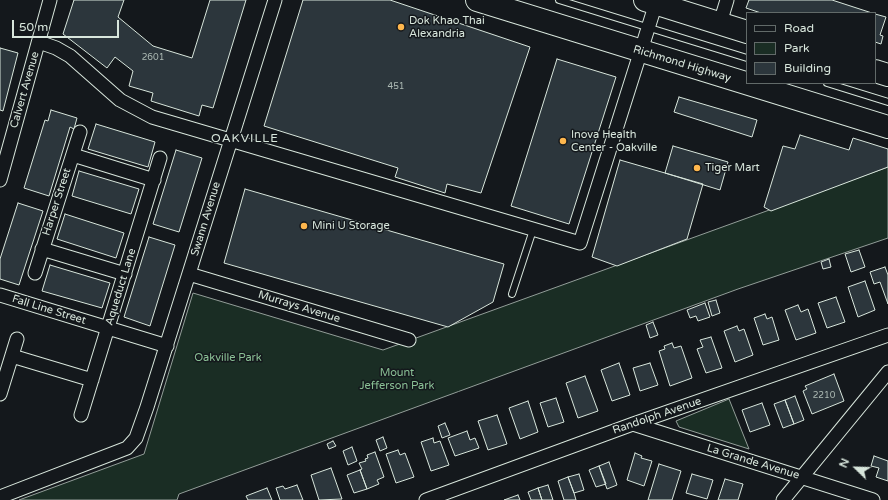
<!DOCTYPE html>
<style>
body{margin:0}
#map{position:relative;width:888px;height:500px;overflow:hidden;background:#14181c;font-family:"Varela Round",sans-serif}
canvas{display:block}
.legend{position:absolute;left:746px;top:12px;width:130px;height:72px;box-sizing:border-box;background:#14181c;border:1px solid #626a69;margin:0;padding:5px 7px;list-style:none;font-size:12px;color:#d8e6dc}
.legend li{display:flex;align-items:center;gap:8px;height:20px}
.legend b{width:20px;border:1px solid #626a69}
.north{position:absolute;left:836px;top:448px;width:40px;height:40px;-webkit-text-stroke:3px #14181c;paint-order:stroke;rotate:293deg;font-size:11px;font-weight:700;line-height:16px;text-align:center;color:#d8e6dc}
.north::after{content:'';display:block;margin:auto;width:14px;height:18px;background:#d8e6dc;clip-path:polygon(50% 0,100% 100%,50% 72%,0 100%)}
.scale{position:absolute;left:12px;top:20px;width:107px;height:18px;box-sizing:border-box;border:2px solid #d8e6dc;border-top:0;padding-left:5px;font-size:12px;line-height:14px;white-space:nowrap;color:#d8e6dc;-webkit-text-stroke:3px #14181c;paint-order:stroke}
</style>
<div id="map">
<canvas width="888" height="500"></canvas>
<ul class="legend">
<li><b style="height:5px;background:#14181c"></b>Road</li>
<li><b style="height:11px;background:#1a2d24"></b>Park</li>
<li><b style="height:11px;background:#2c363c"></b>Building</li>
</ul>
<div class="north">N</div>
<div class="scale">50 m</div>
</div>
<script>
const ctx = document.querySelector('canvas').getContext('2d');
ctx.lineJoin = 'round';
function fillPath(path, color) { ctx.fillStyle = color; ctx.fill(path, 'evenodd'); }
const poly = rows => new Path2D(rows.map(r => 'M' + r).join(''));
function trace(path, color, width, dash) { ctx.strokeStyle = color; ctx.lineWidth = width; ctx.lineCap = dash ? 'butt' : 'round'; ctx.setLineDash(dash || []); ctx.stroke(path); }
function write(font, color, halo, rows, align = 'center') {
  ctx.font = font + ' "Varela Round",sans-serif'; ctx.lineWidth = 3; ctx.setLineDash([]); ctx.textBaseline = 'middle'; ctx.strokeStyle = halo; ctx.fillStyle = color; for (const [text, x, y, turn = 0] of rows) {
    ctx.save(); ctx.translate(x, y); ctx.rotate((+turn || 0) * Math.PI / 180); ctx.textAlign = isNaN(turn) ? turn : align; if (halo) ctx.strokeText(text, 0, 0); ctx.fillText(text, 0, 0); ctx.restore();
  }
}
const green = poly([
 [888,167,888,238,738,289,179,494,177,500,19,500,144,454,193,293,383,350,888,167],
 [729,399,749,449,679,427,676,421,729,399]
]);
fillPath(green, '#1a2d24');
trace(green, '#939e99', 1);
const building = poly([
 [74,0,124,0,118,17,153,46,192,58,210,0,246,0,213,108,202,105,199,116,151,101,153,93,129,86,133,71,115,57,107,68,63,34,74,0],
 [303,0,390,0,530,47,481,193,447,184,445,193,395,177,398,168,264,126,303,0],
 [749,0,832,0,872,13,761,13,746,8,749,0],
 [875,14,886,17,880,35,883,36,881,44,875,42,875,14],
 [0,48,18,53,3,111,0,110,0,48],
 [557,59,616,77,569,224,511,206,557,59],
 [679,97,757,120,752,137,674,112,679,97],
 [51,110,77,118,74,129,70,127,49,196,24,188,45,120,48,121,51,110],
 [96,124,155,142,148,167,88,149,96,124],
 [800,135,849,150,853,138,888,149,888,167,771,211,764,207,783,146,795,149,800,135],
 [673,146,728,162,720,190,665,173,673,146],
 [176,150,202,158,179,232,153,224,176,150],
 [620,160,703,184,687,239,617,266,592,257,620,160],
 [79,171,139,189,131,214,72,196,79,171],
 [245,189,504,264,493,302,448,327,224,263,245,189],
 [18,203,43,211,19,285,0,279,0,259,18,203],
 [65,214,124,233,116,258,57,239,65,214],
 [149,237,175,245,150,326,124,317,149,237],
 [859,250,865,267,851,272,845,254,859,250],
 [829,259,831,267,823,269,821,262,829,259],
 [50,265,110,283,102,308,42,291,50,265],
 [885,267,888,275,888,304,880,282,874,284,870,272,885,267],
 [865,281,875,310,858,317,848,287,865,281],
 [836,297,845,322,827,328,818,303,836,297],
 [716,300,720,313,712,316,708,302,716,300],
 [705,303,710,317,698,321,696,316,690,318,687,310,705,303],
 [798,305,801,312,808,309,816,333,796,340,785,310,798,305],
 [765,314,767,319,772,317,779,340,763,345,754,318,765,314],
 [653,322,658,335,650,338,646,325,653,322],
 [737,326,739,331,744,329,753,355,735,362,724,331,737,326],
 [711,337,722,368,706,373,697,349,703,347,700,340,711,337],
 [672,343,674,348,681,346,692,378,670,386,659,351,665,349,664,346,672,343],
 [619,363,630,395,612,401,601,370,619,363],
 [650,363,658,385,640,391,633,368,650,363],
 [834,374,844,401,812,414,803,391,807,389,805,386,834,374],
 [585,376,598,411,578,418,566,383,585,376],
 [795,396,804,420,794,424,785,400,795,396],
 [556,398,564,422,548,427,540,403,556,398],
 [785,400,794,424,783,428,774,404,785,400],
 [528,401,538,432,520,439,509,408,528,401],
 [762,403,770,425,750,432,742,410,762,403],
 [497,415,507,444,488,450,478,421,497,415],
 [445,423,450,435,442,438,438,426,445,423],
 [467,431,470,440,475,438,479,448,455,456,448,438,467,431],
 [383,437,387,448,380,451,376,440,383,437],
 [433,438,434,443,440,441,449,465,431,471,421,442,433,438],
 [333,441,336,446,329,449,327,444,333,441],
 [352,447,357,461,348,465,343,451,352,447],
 [398,450,400,455,405,453,414,477,396,483,386,454,398,450],
 [375,452,384,477,377,480,379,484,367,489,360,470,362,469,359,463,366,461,365,459,368,458,367,455,375,452],
 [635,453,642,456,641,458,652,461,644,486,627,480,635,453],
 [874,456,888,461,888,481,876,477,879,468,871,466,874,456],
 [609,462,617,485,607,489,599,466,609,462],
 [659,464,681,471,672,500,648,500,659,464],
 [599,466,606,484,596,487,589,470,599,466],
 [331,468,342,499,319,500,311,475,331,468],
 [360,470,367,489,354,493,347,475,360,470],
 [579,474,584,490,574,493,568,477,579,474],
 [692,474,713,480,707,499,686,493,692,474],
 [568,477,574,493,576,500,564,500,558,481,568,477],
 [725,479,743,484,738,500,718,500,725,479],
 [297,485,303,500,280,500,276,488,283,486,285,489,297,485],
 [548,485,553,500,542,500,538,488,548,485],
 [267,488,272,500,248,500,246,496,267,488],
 [538,488,542,500,531,500,528,492,538,488],
 [518,495,520,500,504,500,518,495]
]);
fillPath(building, '#2c363c');
trace(building, '#d8e6dc', 1);
const lane = poly([
 [559,0,747,58],
 [827,83,888,102],
 [512,294,533,230]
]);
const street = poly([
 [720,23,727,0],
 [39,42,56,48,70,56,120,100,152,117,580,243,656,3],
 [73,155,154,180],
 [0,180,50,0],
 [42,249,125,274],
 [35,273,80,132],
 [189,274,409,340],
 [0,295,167,346],
 [12,356,92,380],
 [0,394,17,339],
 [81,415,160,158],
 [633,424,873,500],
 [0,497,127,448,136,438,147,407,275,0],
 [426,500,633,424,888,335],
 [783,500,888,372]
]);
const highway = poly([
 [477,0,888,127],
 [645,0,747,32],
 [875,71,888,75]
]);
trace(lane, '#d8e6dc', 8);
trace(street, '#d8e6dc', 15);
trace(highway, '#d8e6dc', 24);
trace(lane, '#14181c', 6);
trace(street, '#14181c', 13);
trace(highway, '#14181c', 22);
for (const [x, y, r, color] of [
 [401,27,4,"#ffb74d"],
 [563,141,4,"#ffb74d"],
 [697,168,4,"#ffb74d"],
 [304,226,4,"#ffb74d"]
]) { const dot = new Path2D(); dot.arc(x, y, r, 0, 2 * Math.PI); ctx.fillStyle = color; ctx.fill(dot); trace(dot, '#14181c', 1.5); }
write('9px', '#adbab4', null, [
 ["2601",153,58],
 ["451",396,87],
 ["2210",824,396]
]);
write('11px', '#d8e6dc', '#14181c', [
 ["Dok Khao Thai",409,21],
 ["Alexandria",409,34],
 ["Inova Health",571,135],
 ["Center - Oakville",571,148],
 ["Tiger Mart",705,168],
 ["Mini U Storage",312,226]
], 'left');
write('11px', '#d8e6dc', '#14181c', [
 ["Richmond Highway",682,64,17],
 ["Calvert Avenue",25,90,-74],
 ["Harper Street",57,202,-72],
 ["Swann Avenue",206,219,-73],
 ["Aqueduct Lane",121,287,-73],
 ["Murrays Avenue",299,307,17],
 ["Fall Line Street",49,310,17],
 ["Randolph Avenue",657,416,-19],
 ["La Grande Avenue",753,462,17]
]);
write('11px', '#8ac095', '#14181c', [
 ["Oakville Park",228,358],
 ["Mount",397,373],
 ["Jefferson Park",397,386]
]);
ctx.letterSpacing = '1px';
write('12px', '#d8e6dc', '#14181c', [
 ["OAKVILLE",245,139]
]);
ctx.letterSpacing = '0px';
</script>
